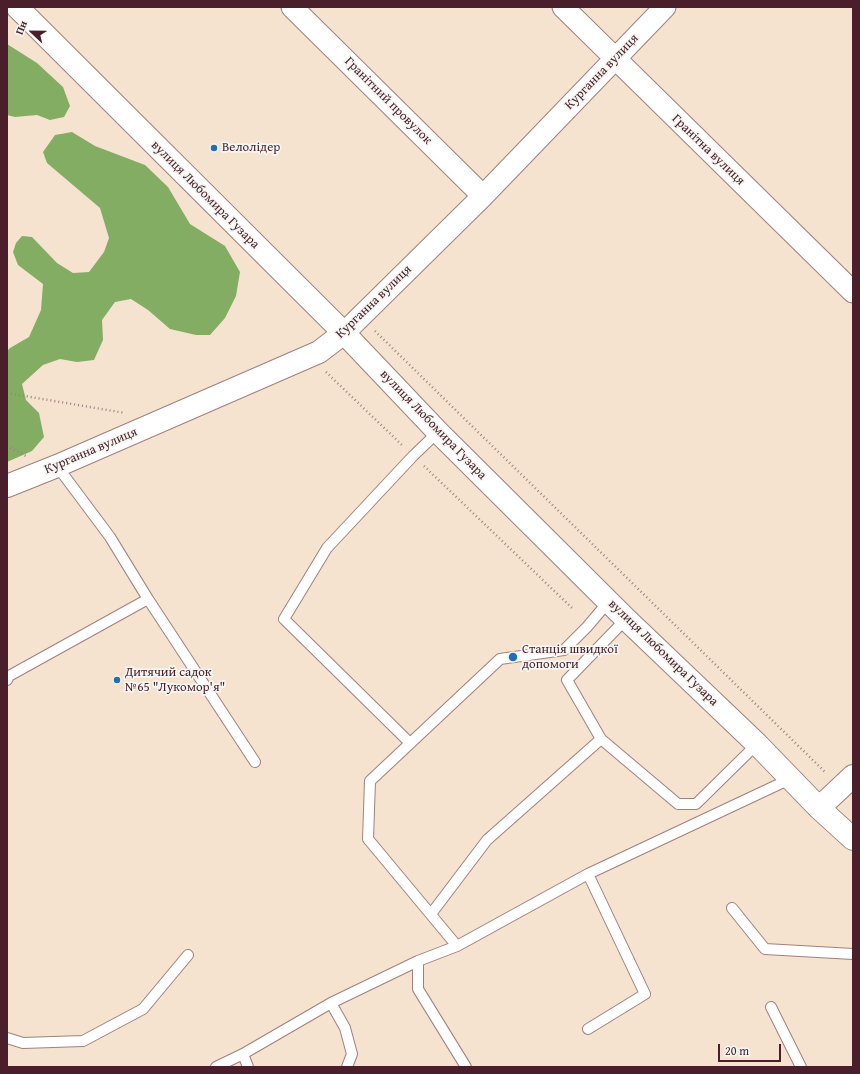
<!DOCTYPE html>
<meta charset="utf-8">
<style>
body{margin:0}
#map{position:relative;width:860px;height:1074px;overflow:hidden;background:#f5e3cf;font-family:"Gentium Book Plus",serif}
canvas{display:block}
.frame{position:absolute;inset:0;border:8px solid #4a1f2b;pointer-events:none}
.north{position:absolute;left:12px;top:12px;width:40px;height:40px;-webkit-text-stroke:3px #f6f6f2;paint-order:stroke;rotate:292deg;font-size:11px;font-weight:700;line-height:16px;text-align:center;color:#4a1f2b}
.north::after{content:'';display:block;margin:auto;width:14px;height:18px;background:#4a1f2b;clip-path:polygon(50% 0,100% 100%,50% 72%,0 100%)}
.scale{position:absolute;left:718px;top:1044px;width:63px;height:18px;box-sizing:border-box;border:2px solid #4a1f2b;border-top:0;padding-left:5px;font-size:12px;line-height:14px;white-space:nowrap;color:#4a1f2b;-webkit-text-stroke:3px #f6f6f2;paint-order:stroke}
</style>
<div id="map">
<canvas width="860" height="1074"></canvas>
<div class="frame"></div>
<div class="north">Пн</div>
<div class="scale">20 m</div>
</div>
<script>
const ctx = document.querySelector('canvas').getContext('2d');
ctx.lineJoin = 'round';
function fillPath(path, color) { ctx.fillStyle = color; ctx.fill(path, 'evenodd'); }
const poly = rows => new Path2D(rows.map(r => 'M' + r).join(''));
function trace(path, color, width, dash) { ctx.strokeStyle = color; ctx.lineWidth = width; ctx.lineCap = dash ? 'butt' : 'round'; ctx.setLineDash(dash || []); ctx.stroke(path); }
function write(font, color, halo, rows, align = 'center') {
  ctx.font = font + ' "Gentium Book Plus",serif'; ctx.lineWidth = 3.5; ctx.setLineDash([]); ctx.textBaseline = 'middle'; ctx.strokeStyle = halo; ctx.fillStyle = color; for (const [text, x, y, turn = 0] of rows) {
    ctx.save(); ctx.translate(x, y); ctx.rotate((+turn || 0) * Math.PI / 180); ctx.textAlign = isNaN(turn) ? turn : align; if (halo) ctx.strokeText(text, 0, 0); ctx.fillText(text, 0, 0); ctx.restore();
  }
}
fillPath(poly([
 [7,44,37,63,63,87,70,106,64,117,50,120,37,115,15,117,7,115],
 [72,132,95,146,145,165,168,187,190,224,225,246,240,272,236,296,225,318,210,335,196,335,170,329,148,310,131,299,115,302,102,320,103,340,94,360,77,362,60,359,43,365,22,384,26,400,39,413,44,437,32,451,7,462,7,351,10,348,29,337,41,310,43,284,18,265,13,252,16,243,22,236,32,237,57,263,73,273,89,272,104,252,109,238,100,208,47,163,43,152,55,135]
]), '#84ad64');
const service = poly([
 [148,599,255,762],
 [626,619,567,680,601,739,678,804,696,804,757,744],
 [7,680,9,676,148,599,110,537,57,466],
 [410,743,284,619,327,548,413,456,438,432],
 [588,874,645,994,588,1029],
 [732,908,765,949,853,954],
 [431,914,487,840,601,739],
 [457,946,368,839,370,781,500,659,564,650,587,627,609,601],
 [418,961,418,989,466,1067],
 [331,1003,345,1028,352,1054,347,1067],
 [771,1007,801,1067],
 [7,1038,23,1043,83,1041,143,1009,188,955],
 [243,1054,248,1067],
 [216,1067,243,1054,331,1003,418,961,457,946,588,874,790,779]
]);
const minor = poly([
 [292,7,483,196],
 [563,7,853,292],
 [344,333,483,196,665,7]
]);
const tertiary = poly([
 [17,7,344,333,438,432,626,619,757,744,819,808,853,839],
 [7,486,57,466,319,352,344,333],
 [819,808,853,776]
]);
trace(service, '#a0817d', 12);
trace(minor, '#a0817d', 23);
trace(tertiary, '#a0817d', 24);
trace(poly([
 [375,331,826,773],
 [326,372,403,446],
 [7,393,125,413],
 [7,446,26,456],
 [424,466,572,608]
]), '#a0817d', 2.5, [1, 3]);
trace(service, '#fff', 10);
trace(minor, '#fff', 21);
trace(tertiary, '#fff', 22);
for (const [x, y, r, color] of [
 [214,148,4,"#1f6fb2"],
 [513,657,5,"#1f6fb2"],
 [117,680,4,"#1f6fb2"]
]) { const dot = new Path2D(); dot.arc(x, y, r, 0, 2 * Math.PI); ctx.fillStyle = color; ctx.fill(dot); trace(dot, '#f6f6f2', 1.5); }
write('13px', '#4a1f2b', '#f6f6f2', [
 ["Курганна вулиця",602,72,-46],
 ["Гранітний провулок",388,101,45],
 ["Гранітна вулиця",708,150,44],
 ["вулиця Любомира Гузара",205,195,45],
 ["Курганна вулиця",374,302,-44],
 ["вулиця Любомира Гузара",433,425,46],
 ["Курганна вулиця",91,451,-23],
 ["вулиця Любомира Гузара",663,653,44]
]);
write('13px', '#4a1f2b', '#f6f6f2', [
 ["Велолідер",222,148],
 ["Станція швидкої",522,650],
 ["допомоги",522,665],
 ["Дитячий садок",125,673],
 ["№65 \"Лукомор'я\"",125,688]
], 'left');
</script>
